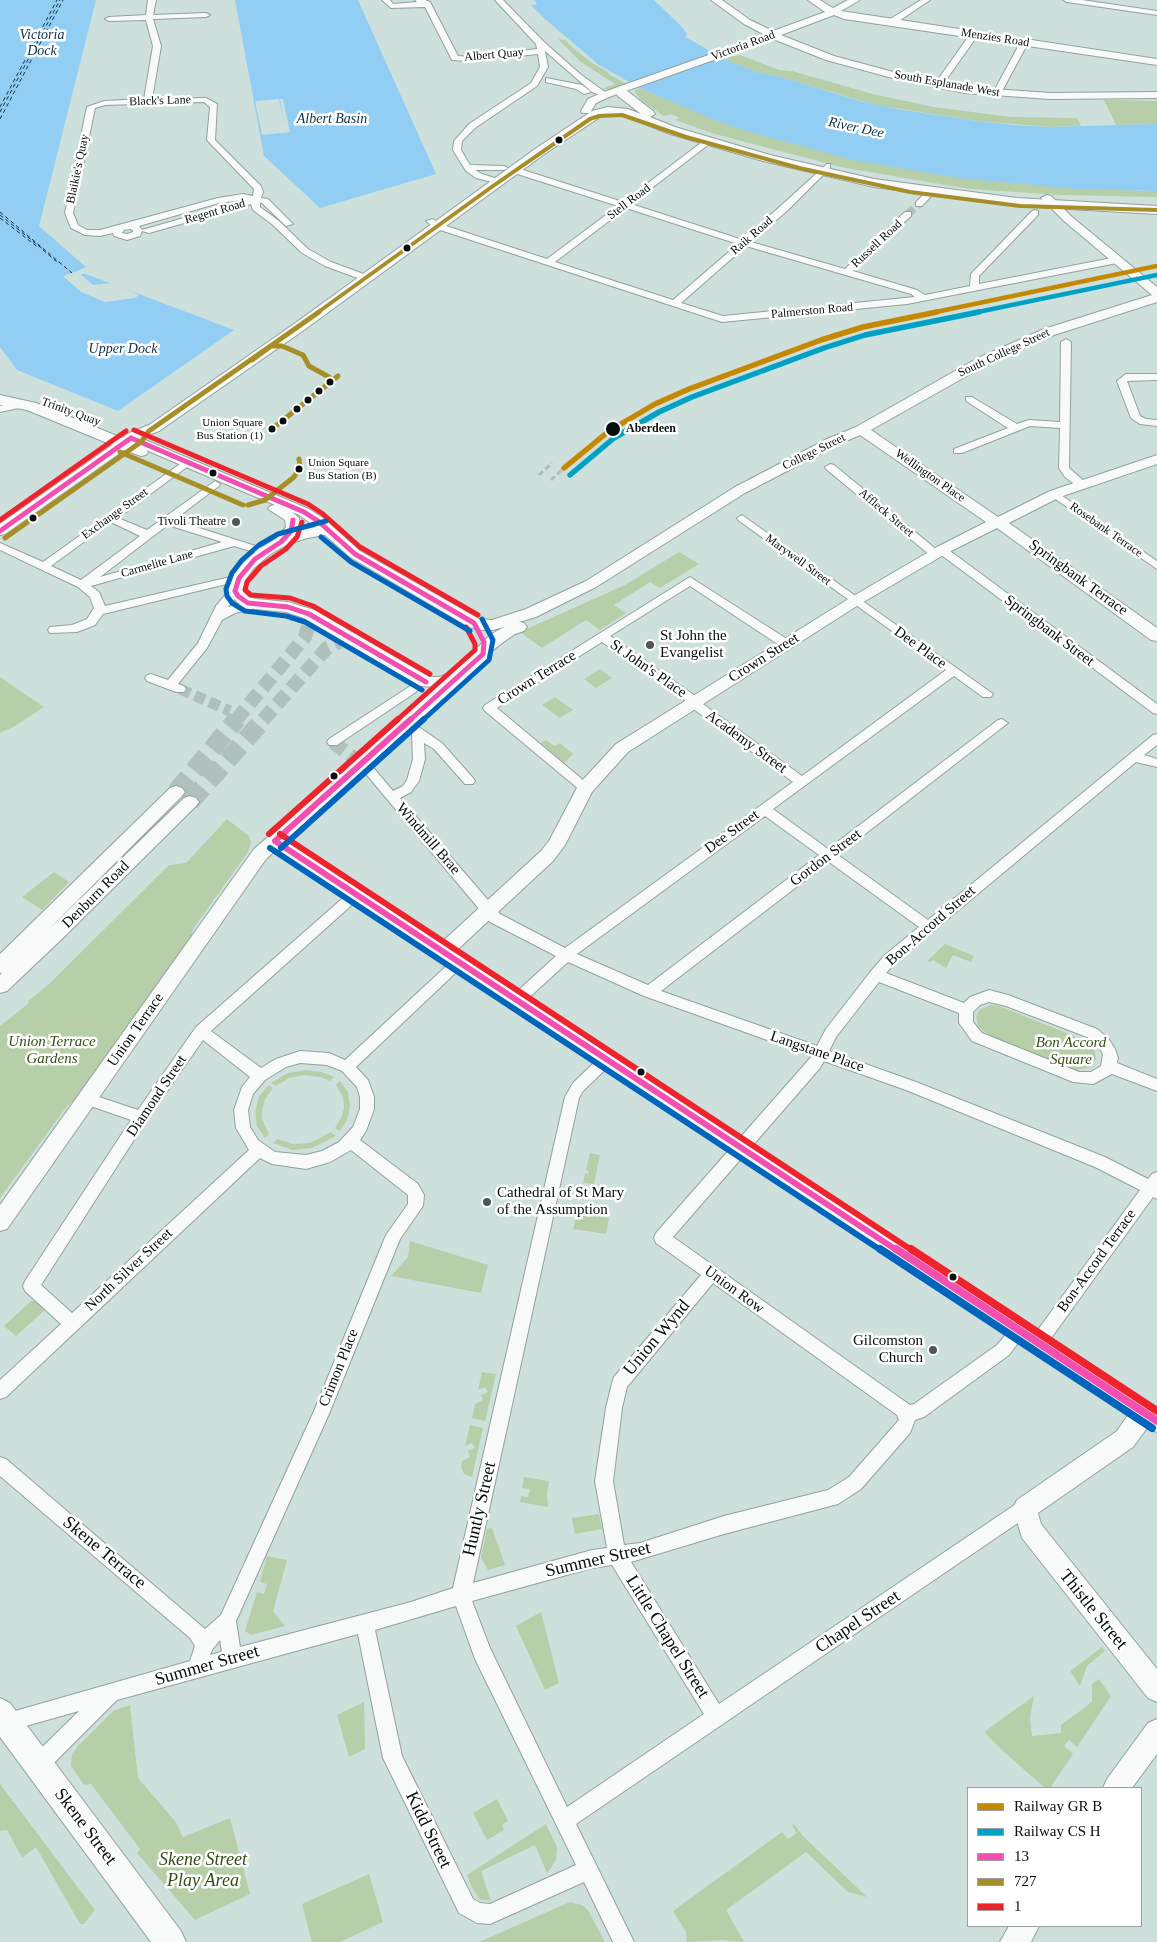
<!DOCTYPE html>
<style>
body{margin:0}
#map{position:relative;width:1157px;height:1942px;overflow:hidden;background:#cee0dc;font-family:"Times New Roman",serif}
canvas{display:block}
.legend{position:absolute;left:967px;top:1787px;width:175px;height:140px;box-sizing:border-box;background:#fff;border:1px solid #9b9f9e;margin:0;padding:6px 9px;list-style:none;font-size:15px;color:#040e0c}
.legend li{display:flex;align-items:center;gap:10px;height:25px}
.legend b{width:25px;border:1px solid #9b9f9e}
</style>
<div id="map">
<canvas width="1157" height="1942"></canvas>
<ul class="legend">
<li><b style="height:6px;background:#c68802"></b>Railway GR B</li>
<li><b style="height:6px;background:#00a1c4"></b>Railway CS H</li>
<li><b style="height:6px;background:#f24fb0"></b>13</li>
<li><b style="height:6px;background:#a78e27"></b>727</li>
<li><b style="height:6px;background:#ee232c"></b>1</li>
</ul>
</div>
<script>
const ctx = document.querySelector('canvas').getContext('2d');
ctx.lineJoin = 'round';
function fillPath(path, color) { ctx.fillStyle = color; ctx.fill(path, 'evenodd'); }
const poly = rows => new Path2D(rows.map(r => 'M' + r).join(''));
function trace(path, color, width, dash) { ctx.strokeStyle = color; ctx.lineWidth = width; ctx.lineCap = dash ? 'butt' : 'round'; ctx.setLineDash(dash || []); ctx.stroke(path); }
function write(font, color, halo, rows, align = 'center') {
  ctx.font = font + ' "Times New Roman",serif'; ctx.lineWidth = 5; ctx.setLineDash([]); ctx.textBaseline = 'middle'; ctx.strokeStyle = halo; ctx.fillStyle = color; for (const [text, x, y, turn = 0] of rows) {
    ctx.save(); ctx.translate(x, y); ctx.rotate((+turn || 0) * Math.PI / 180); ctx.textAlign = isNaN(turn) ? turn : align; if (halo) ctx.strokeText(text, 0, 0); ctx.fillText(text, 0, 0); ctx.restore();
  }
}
fillPath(poly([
 [558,39,565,40,574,49,592,63,605,70,610,75,625,83,630,83,611,89,602,89,615,84,581,62],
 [740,55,779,70,792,71,873,94,934,107,1011,117,1077,118,1081,126,1048,127,977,121,875,105,781,77,755,72,722,58],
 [640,88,729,125,1137,191,1157,191,1157,197,1062,195,969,189,841,167,715,134,675,120,680,118,671,114,666,116,662,115,641,100,634,91],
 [1104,100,1157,101,1157,124,1116,125],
 [679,552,699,564,660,588,650,582,614,605,626,613,600,630,586,620,542,648,520,632,625,585],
 [600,669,612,678,596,688,584,679],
 [0,677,44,707,15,726,0,733],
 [555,697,559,700,573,710,560,718,542,705],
 [546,740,554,746,560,743,573,754,564,763,541,743],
 [227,819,249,836,251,843,248,852,193,929,189,944,83,1093,67,1106,0,1198,0,1026,29,1003,28,1001,48,985,169,865,186,863],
 [54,872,69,882,42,910,22,897],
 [945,944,974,956,971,962,953,955,946,968,933,960,931,962,927,961],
 [991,1005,999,1006,1084,1040,1094,1048,1096,1059,1093,1064,1089,1068,1075,1070,990,1036,979,1027,976,1017,979,1010],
 [305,1070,322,1072,334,1077,330,1081,320,1077,304,1075,289,1078,276,1086,271,1083,288,1073],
 [340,1081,348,1092,350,1107,347,1120,340,1131,335,1128,342,1116,344,1108,343,1097,336,1085],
 [269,1085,273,1088,265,1099,262,1111,262,1119,269,1134,265,1138,257,1126,255,1113,259,1096],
 [331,1132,336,1136,312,1148,292,1150,273,1143,277,1139,293,1144,310,1143],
 [590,1153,600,1155,594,1184,583,1183,585,1173,589,1174,589,1171,586,1170],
 [577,1213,609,1218,606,1234,573,1229],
 [410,1241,488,1265,481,1293,391,1276,408,1257],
 [31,1301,38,1301,46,1309,16,1336,4,1326],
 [482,1372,496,1374,485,1421,472,1418,475,1404,483,1400,481,1395,488,1392,485,1387,478,1390],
 [470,1425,483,1428,472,1477,464,1474,461,1467,462,1461,470,1457,468,1451,475,1448,472,1443,465,1446],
 [524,1477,549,1481,547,1494,548,1507,520,1502,521,1496,528,1497,530,1489,522,1488],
 [599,1514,602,1529,575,1534,572,1518],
 [492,1528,505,1565,488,1570,481,1557,487,1529],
 [267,1556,287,1560,273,1611,285,1626,251,1635,245,1631,257,1592,264,1594,267,1584,260,1582],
 [541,1612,559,1683,545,1690,516,1626],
 [1102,1647,1105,1651,1087,1666,1080,1686,1070,1671],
 [1099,1679,1111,1696,1077,1747,1069,1740,1064,1746,1073,1754,1050,1788,1045,1788,1003,1751,984,1732,1034,1696,1030,1718,1032,1736,1061,1733,1061,1725,1092,1702,1092,1684],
 [364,1702,365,1749,349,1757,337,1715],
 [130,1705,138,1778,175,1821,183,1837,230,1818,250,1894,195,1920,137,1853,140,1849,91,1784,84,1785,71,1766,72,1754,79,1745,113,1711],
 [0,1784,95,1910,84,1924,80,1924,36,1847,22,1858,7,1830,0,1831],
 [497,1799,508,1821,502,1825,504,1830,487,1840,473,1813],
 [546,1824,557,1847,556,1859,550,1870,547,1873,535,1845,481,1871,491,1901,479,1899,472,1888,467,1875],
 [794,1824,803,1836,867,1897,848,1892,806,1852,726,1910,744,1942,722,1940,687,1942,686,1932,673,1911,782,1832,788,1839,797,1833,792,1825],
 [369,1874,383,1922,340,1942,312,1942,302,1904],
 [570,1902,582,1905,588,1910,605,1942,479,1942]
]), '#b6cfa8');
fillPath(poly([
 [0,0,96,0,39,226,86,267,77,271,80,274,86,274,234,330,118,411,17,370,0,347],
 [235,0,358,0,436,174,320,208,264,156],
 [534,0,654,0,681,26,687,34,686,37,722,58,755,72,781,77,860,101,897,109,977,121,1014,125,1048,127,1157,124,1157,191,1077,189,958,178,853,160,746,131,712,119,640,88,599,65,545,19,531,5,537,4]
]), '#92cef3');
fillPath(poly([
 [279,99,285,128,280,99,283,99,290,132,262,135,255,101],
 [77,271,93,285,112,283,139,295,135,298,105,302,81,292,63,276]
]), '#cee0dc');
trace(poly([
 [0,107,57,0],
 [0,112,60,0],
 [0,119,63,0],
 [0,212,72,273],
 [0,215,44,250],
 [0,218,39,248],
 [43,250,57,262]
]), '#0e3146', 1, [4, 3]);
trace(poly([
 [908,214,919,204]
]), '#b0c0bd', 8, [8, 4]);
trace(poly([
 [180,689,230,711]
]), '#b0c0bd', 11, [11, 5]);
trace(poly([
 [333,742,367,768]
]), '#b0c0bd', 14, [14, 7]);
trace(poly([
 [236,720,305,637,309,624],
 [263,720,327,648,339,642]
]), '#b0c0bd', 14, [14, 7]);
trace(poly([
 [176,792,237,719],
 [190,802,264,719]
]), '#b0c0bd', 19, [19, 9]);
const street = poly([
 [148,0,156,0,153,15,206,13,210,15,206,17,153,19,161,46,152,99,206,98,217,104,215,140,261,186,263,192,261,198,268,199,293,224,286,226,262,203,260,203,260,207,279,221,308,249,331,262,369,276,369,280,363,280,325,266,302,253,273,225,253,210,251,204,149,233,142,231,140,236,127,240,114,236,113,233,100,236,85,235,71,228,65,213,87,107,104,101,144,99,153,46,146,20,109,21,105,19,109,17,146,15,148,0],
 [204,102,210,107,207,140,254,189,253,196,243,194,218,198,100,230,87,230,78,225,73,213,95,108,105,105,204,102],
 [243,200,246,200,142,230,139,226,219,203,243,200],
 [130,229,133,230,133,232,127,234,122,233,124,230,130,229],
 [382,0,390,0,393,4,417,2,415,0,425,0,430,2,458,56,471,57,537,49,536,44,495,0,503,0,543,41,580,74,609,95,605,97,592,92,545,51,548,67,537,86,475,128,462,141,461,150,470,165,504,166,508,168,504,170,475,170,482,174,501,180,501,184,476,178,466,171,453,150,454,141,469,124,531,83,540,67,538,54,471,61,452,60,425,7,391,8,382,0],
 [921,0,930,0,893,25,887,25,887,21,921,0],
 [1063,0,1082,0,1157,11,1157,15,1067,2,1063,0],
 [971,33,978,35,941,87,935,87,934,85,971,33],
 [1021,41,1028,43,1001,93,994,95,993,93,1021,41],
 [546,78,582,85,591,92,584,94,576,89,546,82,546,78],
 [706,139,713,141,631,204,743,240,827,164,830,164,830,168,788,210,751,242,845,269,905,212,911,212,911,216,853,271,917,290,925,295,970,286,971,274,1032,211,1035,210,1038,211,1038,215,979,276,979,284,1117,257,1121,260,1117,263,907,304,722,322,434,228,426,221,433,219,440,224,547,259,618,206,511,172,511,168,517,168,623,202,706,139],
 [626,208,738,244,673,300,555,262,626,208],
 [746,246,911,294,915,297,723,316,681,303,746,246],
 [928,190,935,192,922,206,916,206,916,202,928,190],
 [1066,339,1071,342,1069,468,1085,482,1086,484,1085,486,1077,486,1065,477,1059,468,1060,428,1030,426,962,453,954,453,954,449,1008,428,966,401,966,397,972,397,1017,424,1029,420,1060,422,1061,342,1066,339],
 [1126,374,1157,374,1157,380,1127,381,1140,416,1146,419,1157,420,1157,426,1140,424,1131,418,1117,381,1126,374],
 [25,401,28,402,28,406,0,412,0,406,25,401],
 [187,459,191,460,192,462,191,464,118,518,147,530,215,481,220,484,219,486,174,520,268,550,269,552,268,554,264,555,234,546,91,586,99,592,105,606,239,575,245,578,239,581,103,614,95,625,77,632,50,633,48,630,50,627,72,625,87,619,94,608,90,597,78,587,0,550,0,543,43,562,187,459],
 [111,522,140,536,81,580,51,566,111,522],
 [168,525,222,542,100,577,152,537,168,525],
 [830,464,834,465,937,550,942,547,946,548,1157,704,1157,714,1153,713,940,554,935,557,931,556,826,469,825,467,830,464],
 [1055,491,1157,561,1157,569,1051,496,1050,494,1051,492,1055,491],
 [742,515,993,694,991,697,983,697,954,676,773,809,828,849,998,720,1002,719,1008,723,838,855,928,920,1153,735,1157,734,1157,745,1144,755,1157,759,1157,767,1136,762,895,963,886,973,964,1003,970,997,989,990,1008,995,1097,1029,1108,1038,1115,1049,1118,1058,1117,1063,1157,1079,1157,1091,1112,1074,1093,1084,1073,1082,972,1041,959,1023,959,1013,879,982,836,1037,829,1051,916,1082,1105,1157,1148,1179,1152,1174,1157,1172,1157,1199,1153,1197,1044,1348,1038,1351,1032,1348,1030,1343,1032,1338,1140,1190,1095,1167,906,1090,824,1061,820,1068,673,1237,910,1405,914,1404,997,1345,1013,1326,1019,1323,1025,1326,1027,1331,1009,1355,924,1417,915,1420,910,1433,861,1489,838,1504,724,1534,631,1562,719,1704,1019,1502,1025,1499,1031,1502,1034,1508,1031,1514,576,1824,634,1942,613,1942,584,1882,490,1924,477,1923,459,1913,383,1758,358,1634,117,1700,46,1771,39,1774,32,1771,29,1764,32,1757,79,1711,8,1731,1,1729,1,1715,190,1661,195,1646,190,1638,0,1476,0,1457,6,1459,205,1629,221,1615,314,1411,386,1235,408,1204,408,1195,351,1150,330,1162,306,1169,272,1164,260,1158,6,1397,0,1399,0,1380,61,1324,25,1291,23,1286,25,1281,131,1120,82,1103,80,1099,82,1095,87,1093,138,1110,196,1027,351,891,361,891,363,895,211,1031,261,1068,276,1059,300,1051,329,1053,345,1060,454,959,459,958,464,959,466,963,356,1067,368,1080,374,1097,374,1109,366,1131,360,1140,418,1184,424,1195,423,1206,400,1239,329,1414,236,1621,240,1647,411,1602,453,1588,565,1097,573,1083,601,1056,606,1054,611,1056,613,1060,611,1064,583,1091,579,1098,473,1583,592,1550,607,1548,595,1481,606,1408,612,1383,614,1377,701,1275,656,1243,654,1238,656,1233,812,1056,644,996,568,962,522,1004,517,1006,512,1004,510,1000,512,996,556,956,490,922,361,768,367,764,371,765,393,791,403,786,407,780,413,759,412,734,402,727,400,724,402,721,410,721,442,743,473,778,475,781,473,784,465,784,434,749,424,743,425,759,419,781,411,792,400,798,500,914,565,948,793,782,688,705,686,701,602,642,497,708,589,785,591,788,589,791,581,791,485,711,483,708,485,705,690,577,790,641,792,644,790,647,782,647,690,586,610,636,698,698,700,702,802,776,946,670,738,520,737,518,742,515],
 [765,816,819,855,648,985,577,954,765,816],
 [829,862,919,927,885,955,871,971,826,1029,817,1046,661,991,829,862],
 [989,1002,1006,1006,1087,1037,1098,1046,1103,1054,1101,1066,1091,1072,1079,1072,982,1033,973,1022,973,1012,980,1005,989,1002],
 [203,1040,250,1077,242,1087,234,1110,236,1128,249,1150,72,1313,41,1285,146,1121,203,1040],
 [300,1063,327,1065,342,1071,357,1087,360,1097,360,1109,353,1127,339,1142,322,1151,306,1155,275,1152,258,1140,250,1127,248,1110,253,1094,265,1080,286,1067,300,1063],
 [713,1283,897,1415,899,1420,849,1477,828,1490,724,1516,640,1543,624,1545,613,1481,622,1408,627,1387,713,1283],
 [612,1565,704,1714,567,1807,490,1648,472,1601,592,1568,612,1565],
 [456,1606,475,1659,576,1865,490,1904,480,1903,473,1899,402,1756,375,1630,456,1606],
 [220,1640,222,1652,210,1655,212,1650,220,1640],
 [235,587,241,591,228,607,255,600,261,604,259,607,235,613,222,620,207,648,178,684,184,686,186,689,184,692,176,692,147,681,145,678,147,675,151,674,168,680,198,643,216,606,231,588,235,587],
 [412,685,416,686,418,689,416,692,337,745,329,745,327,742,329,739,412,685]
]);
const secondary = poly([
 [711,0,722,0,750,20,773,31,825,12,808,0,820,0,833,8,848,0,860,0,841,11,1157,59,1157,65,844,19,834,15,781,35,834,56,897,73,965,87,1050,93,1157,92,1157,98,1050,99,965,93,896,79,826,60,773,39,609,97,596,103,590,113,582,113,581,111,588,99,601,93,765,35,744,24,711,0],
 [1047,195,1051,196,1072,217,1157,287,1157,302,1054,335,988,364,871,430,998,517,1050,491,1157,455,1157,464,1060,497,1009,523,1157,628,1157,641,1151,640,997,528,947,553,860,604,628,752,592,792,565,845,553,861,456,951,1157,1408,1157,1432,1147,1428,1133,1447,1038,1513,1041,1524,1157,1669,1157,1702,1148,1698,1022,1538,1013,1508,1017,1500,1117,1431,1128,1415,276,850,266,859,7,1229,0,1231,0,1205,254,849,351,765,357,763,363,765,365,769,288,841,442,942,541,851,549,841,579,784,616,744,850,598,937,547,986,522,860,435,837,445,745,493,596,587,536,617,519,622,524,623,527,627,524,631,515,634,502,643,492,651,489,658,373,764,367,766,361,764,359,760,361,756,437,687,420,686,304,618,286,612,255,609,238,603,227,591,231,578,243,563,259,549,276,539,286,527,285,520,268,509,270,506,275,505,146,450,148,452,146,455,141,456,124,450,5,534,0,535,0,524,118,441,126,441,124,438,126,435,131,434,309,509,323,518,360,551,479,619,492,620,526,609,586,581,735,487,827,439,856,427,978,358,1044,329,1152,295,1064,221,1041,198,1047,195],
 [292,512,299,515,316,527,297,531,300,527,299,518,292,512],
 [325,535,350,557,469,627,480,630,493,630,504,627,490,635,454,671,440,677,429,677,314,610,288,602,256,599,248,597,243,590,246,579,253,569,269,555,286,545,307,538,325,535],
 [176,786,182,788,185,792,182,796,46,932,184,798,190,796,196,798,199,802,196,806,66,935,7,991,0,993,0,975,2,973,0,973,0,954,170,788,176,786],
 [1157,1719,1157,1754,1132,1788,1103,1788,1107,1779,1148,1723,1157,1719],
 [1009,1926,1039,1926,1031,1942,1000,1942,1009,1926]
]);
const primary = poly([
 [622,89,626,90,653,111,655,114,650,117,675,127,770,155,874,179,1017,198,1157,206,1157,214,1017,206,874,187,763,161,667,133,626,116,608,115,600,117,543,155,304,330,159,431,141,438,129,447,117,447,27,410,0,405,0,395,36,403,122,438,131,432,149,425,294,324,535,149,592,111,608,107,628,109,641,114,618,96,616,93,622,89],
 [0,1698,10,1703,181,1931,186,1942,151,1942,0,1737,0,1698]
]);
trace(street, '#93a19e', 2);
trace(secondary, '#93a19e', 2);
trace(primary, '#93a19e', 2);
fillPath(street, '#f8fafa');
fillPath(secondary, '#f8fafa');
fillPath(primary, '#f8fafa');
trace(poly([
 [539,475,552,463],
 [551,480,564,468]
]), '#b4b8b7', 3, [5.5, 3]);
const secondaryBridge = poly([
 [357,769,367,760]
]);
trace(secondaryBridge, '#93a19e', 21, []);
trace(secondaryBridge, '#f8fafa', 19);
trace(poly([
 [131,438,304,512,318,521,355,554,474,623],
 [293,520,291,531,281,542,255,559,239,578,235,591,238,596,248,603,288,607,309,614,426,682],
 [0,531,131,438],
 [410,720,483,654,484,642,474,623]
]), '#f24fb0', 5);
trace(poly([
 [275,841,898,1251],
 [275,841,411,719]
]), '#f24fb0', 6);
trace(poly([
 [896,1249,1157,1421]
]), '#f24fb0', 8);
trace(poly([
 [317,313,493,186,590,119,599,116,622,115,686,137,799,168,910,192,1020,206,1157,210]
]), '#a78e27', 4);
trace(poly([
 [252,360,271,346,282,346,303,355,309,366,329,377],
 [272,429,338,376],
 [120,452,243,505],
 [248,505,265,500,294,477,300,467,299,459],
 [5,538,141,442,149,431,319,312]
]), '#a78e27', 5);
trace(poly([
 [134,430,308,504,323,514,360,547,478,615],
 [0,520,126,431],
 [302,522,297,537,286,549,261,566,247,582,245,590,251,595,290,598,313,606,430,674],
 [397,720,475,650,475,644,466,627]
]), '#ee232c', 5);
trace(poly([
 [269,834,398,719],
 [280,834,913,1251]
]), '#ee232c', 6);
trace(poly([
 [911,1249,1157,1411]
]), '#ee232c', 8);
trace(poly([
 [326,521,278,534,259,545,242,560,232,573,226,589,227,596,232,603,245,611,286,616,305,622,422,690],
 [321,537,351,562,470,631],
 [423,720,489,660,493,640,482,619]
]), '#0065bd', 5);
trace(poly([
 [270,848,882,1251],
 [281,848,424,719]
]), '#0065bd', 6);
trace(poly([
 [880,1249,1152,1428]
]), '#0065bd', 8);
trace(poly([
 [931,313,1157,266]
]), '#c68802', 4.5);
trace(poly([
 [564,468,609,431,655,404,689,389,821,340,863,327,937,312]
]), '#c68802', 5.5);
trace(poly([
 [973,313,1157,275]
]), '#00a1c4', 4.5);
trace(poly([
 [570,475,614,438,659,412,692,397,824,348,865,335,979,312]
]), '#00a1c4', 5.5);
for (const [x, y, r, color] of [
 [559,140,4.5,"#040e0c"],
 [407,248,4.5,"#040e0c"],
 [330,382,4.5,"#040e0c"],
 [319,391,4.5,"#040e0c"],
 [308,400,4.5,"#040e0c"],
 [297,409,4.5,"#040e0c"],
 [283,421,4.5,"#040e0c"],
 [272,429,4.5,"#040e0c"],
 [613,429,8,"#040e0c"],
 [299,469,4.5,"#040e0c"],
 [213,473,4.5,"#040e0c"],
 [33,518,4.5,"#040e0c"],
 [236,522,5,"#4b5855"],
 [650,645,5,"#4b5855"],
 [334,776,4.5,"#040e0c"],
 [641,1072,4.5,"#040e0c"],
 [487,1202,5,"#4b5855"],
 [953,1277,4.5,"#040e0c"],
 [933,1350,5,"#4b5855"]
]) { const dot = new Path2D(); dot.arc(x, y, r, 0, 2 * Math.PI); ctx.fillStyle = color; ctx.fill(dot); trace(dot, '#fff', 2); }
write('11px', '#040e0c', '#fff', [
 ["Union Square",263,423],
 ["Bus Station (1)",263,436],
 ["Union Square",308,463,"left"],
 ["Bus Station (B)",308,476,"left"]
], 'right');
write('12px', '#040e0c', '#fff', [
 ["Menzies Road",995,38,9],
 ["Victoria Road",743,46,-20],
 ["Albert Quay",494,55,-5],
 ["South Esplanade West",947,84,10],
 ["Black's Lane",160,101,-2],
 ["Blaikie's Quay",78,169,-78],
 ["Stell Road",629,202,-37],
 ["Regent Road",215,212,-16],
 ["Raik Road",752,236,-41],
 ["Russell Road",877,244,-43],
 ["Palmerston Road",812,311,-5],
 ["South College Street",1004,353,-25],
 ["Trinity Quay",71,412,20],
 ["College Street",814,452,-26],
 ["Wellington Place",930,476,35],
 ["Affleck Street",886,513,40],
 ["Exchange Street",115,514,-36],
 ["Rosebank Terrace",1106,530,35],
 ["Marywell Street",798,560,36],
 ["Carmelite Lane",157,564,-16]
]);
write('bold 12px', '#040e0c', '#fff', [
 ["Aberdeen",626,429]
], 'left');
write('12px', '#040e0c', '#fff', [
 ["Tivoli Theatre",226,522]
], 'right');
write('italic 14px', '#0e3146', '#fff', [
 ["Victoria",42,35],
 ["Dock",42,51],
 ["Albert Basin",332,119],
 ["River Dee",856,128,12],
 ["Upper Dock",123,349]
]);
write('15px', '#040e0c', '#fff', [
 ["Springbank Terrace",1078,578,36],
 ["Springbank Street",1049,631,37],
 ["Dee Place",920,648,36],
 ["Crown Street",764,658,-32],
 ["St John's Place",648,669,35],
 ["Crown Terrace",537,678,-32],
 ["Academy Street",746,742,36],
 ["Dee Street",732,832,-36],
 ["Windmill Brae",428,839,49],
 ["Gordon Street",826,858,-37],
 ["Denburn Road",96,895,-45],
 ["Bon-Accord Street",931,926,-41],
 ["Union Terrace",136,1030,-55],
 ["Langstane Place",817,1052,19],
 ["Diamond Street",157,1096,-56],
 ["Bon-Accord Terrace",1097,1261,-54],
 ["North Silver Street",129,1270,-43],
 ["Union Row",734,1290,36],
 ["Crimon Place",339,1368,-68]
]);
write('15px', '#040e0c', '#fff', [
 ["St John the",660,636],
 ["Evangelist",660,653],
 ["Cathedral of St Mary",497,1193],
 ["of the Assumption",497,1210],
 ["Gilcomston",923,1341,"right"],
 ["Church",923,1358,"right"]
], 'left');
write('italic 15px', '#374d17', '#fff', [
 ["Union Terrace",52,1042],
 ["Gardens",52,1059],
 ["Bon Accord",1071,1043],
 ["Square",1071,1060]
]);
write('18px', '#040e0c', '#fff', [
 ["Union Wynd",657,1338,-50],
 ["Huntly Street",480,1509,-77],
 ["Skene Terrace",104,1553,40],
 ["Summer Street",598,1560,-13],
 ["Thistle Street",1093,1610,51],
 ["Chapel Street",858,1622,-34],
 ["Little Chapel Street",667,1637,58],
 ["Summer Street",207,1666,-16],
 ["Skene Street",85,1827,53],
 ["Kidd Street",428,1830,64]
]);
write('italic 18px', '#374d17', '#fff', [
 ["Skene Street",203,1860],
 ["Play Area",203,1881]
]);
</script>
